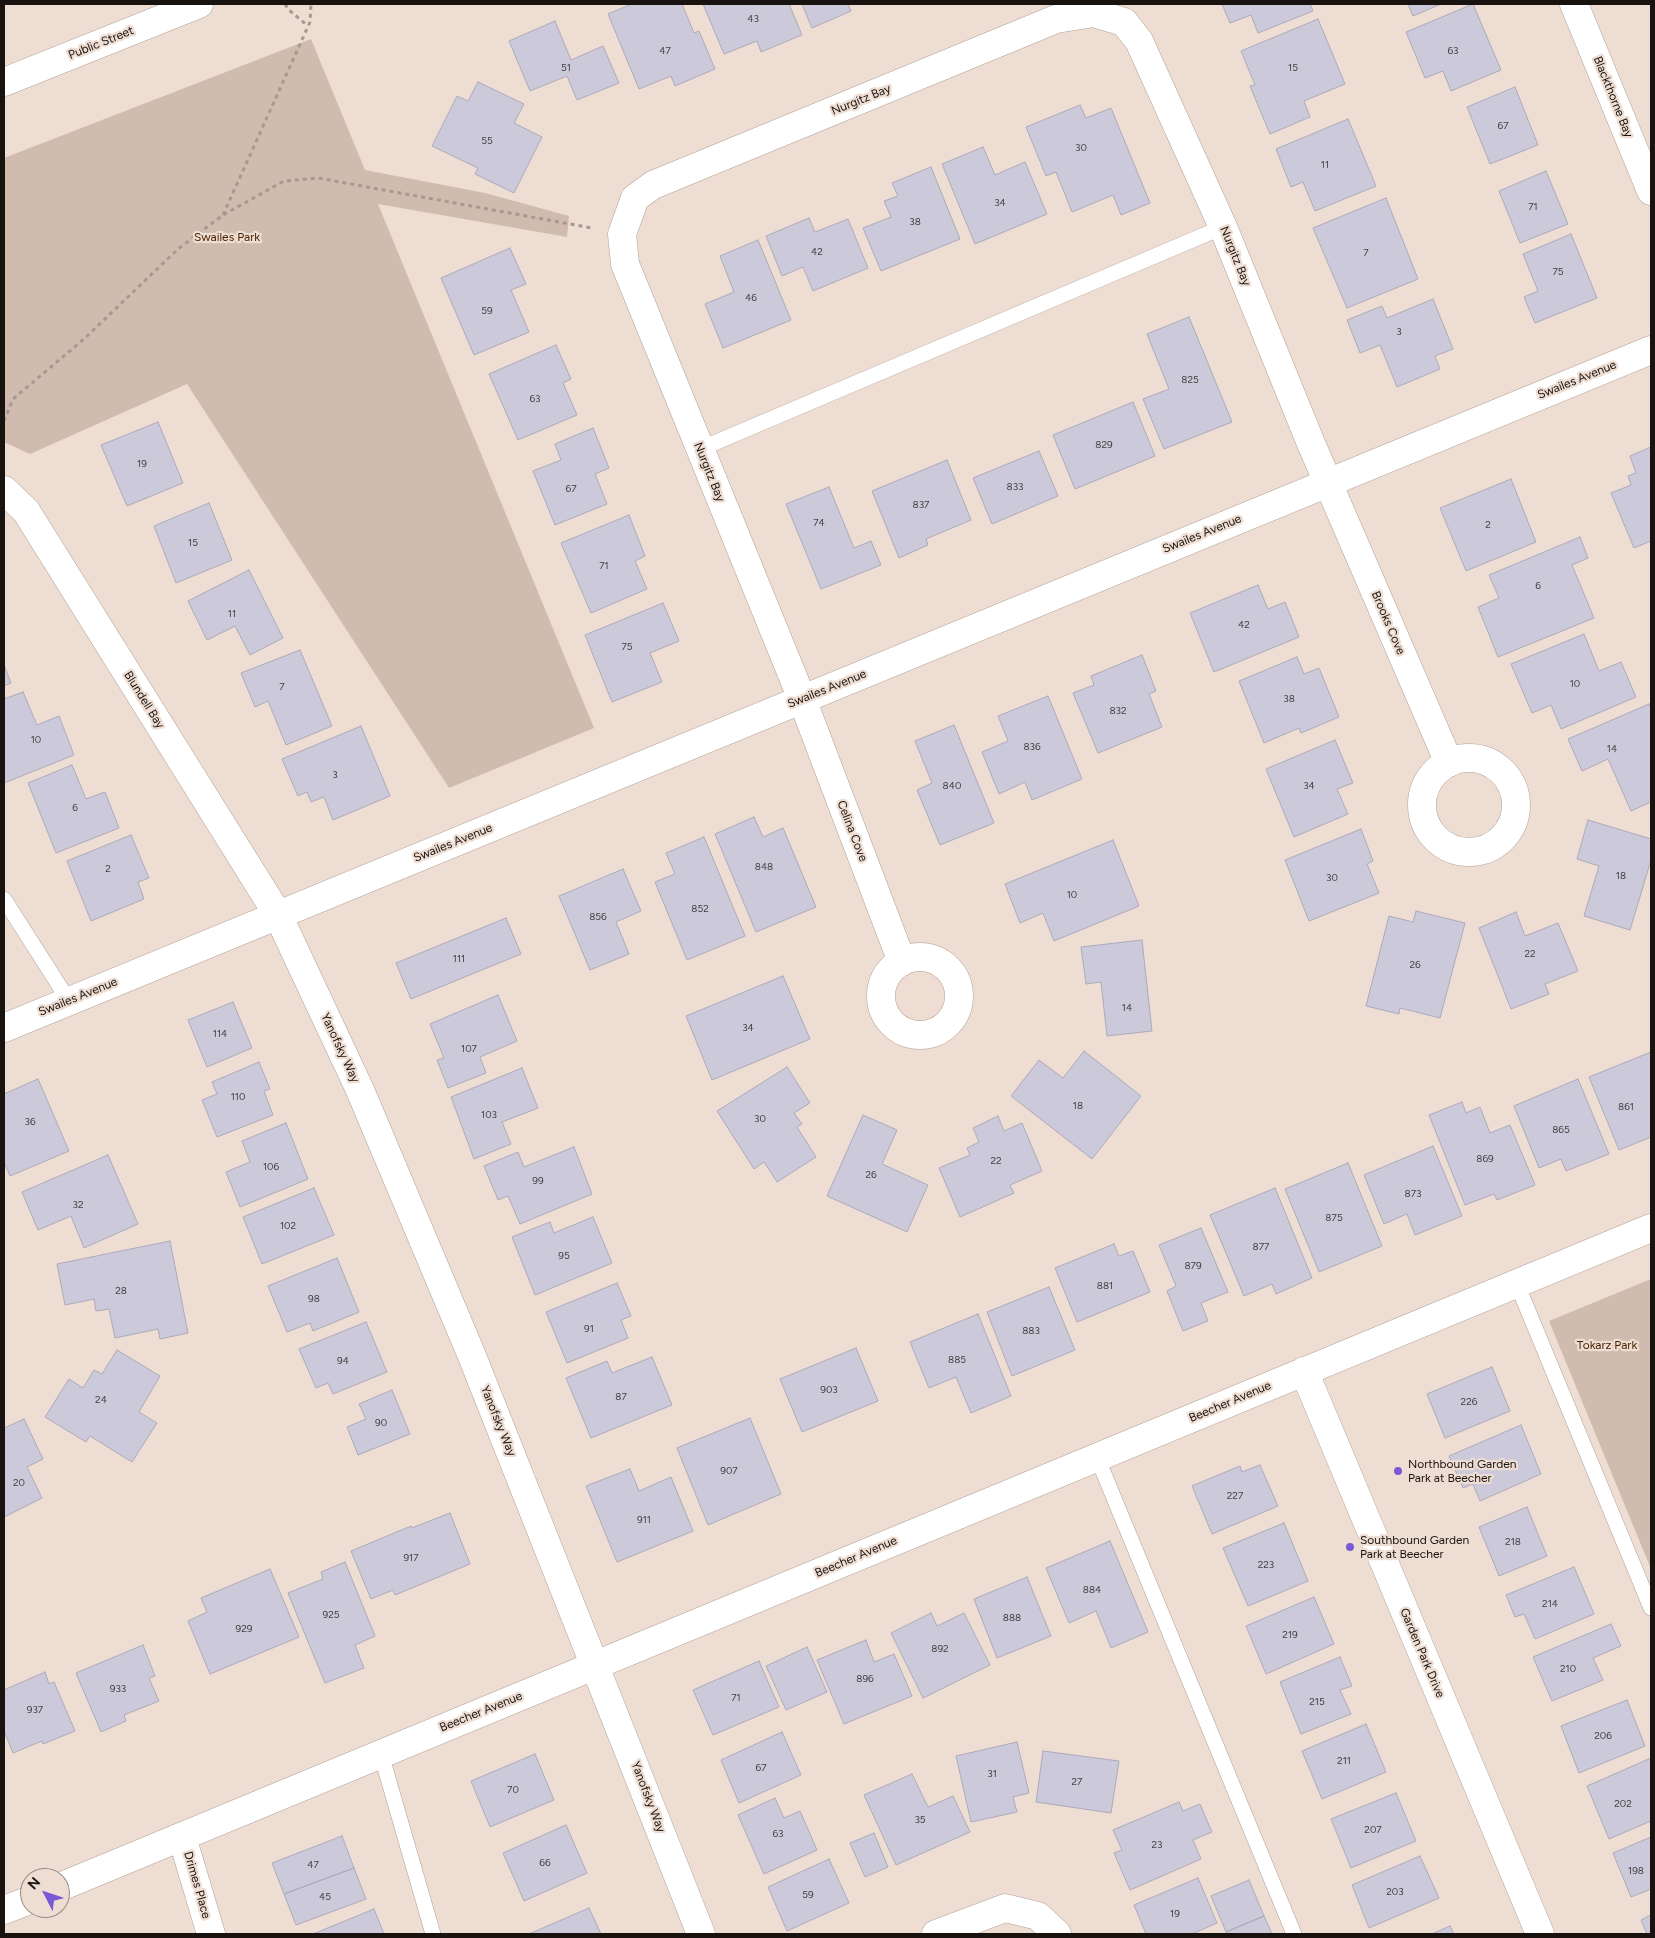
<!DOCTYPE html>
<style>
body{margin:0}
#map{position:relative;width:1655px;height:1938px;overflow:hidden;background:#eeddd2;font-family:Figtree,sans-serif}
canvas{display:block}
.frame{position:absolute;inset:0;border:5px solid #18130f;pointer-events:none}
.north{position:absolute;left:20px;top:1868px;width:50px;height:50px;box-sizing:border-box;background:#eeddd2;border:1px solid #988c84;border-radius:50%;rotate:311deg;font-size:14px;font-weight:700;line-height:20px;text-align:center;color:#18130f}
.north::after{content:'';display:block;margin:auto;width:18px;height:22px;background:#795ad4;clip-path:polygon(50% 0,100% 100%,50% 72%,0 100%)}
</style>
<div id="map">
<canvas width="1655" height="1938"></canvas>
<div class="frame"></div>
<div class="north">N</div>
</div>
<script>
const ctx = document.querySelector('canvas').getContext('2d');
ctx.lineJoin = 'round';
function fillPath(path, color) { ctx.fillStyle = color; ctx.fill(path, 'evenodd'); }
const poly = rows => new Path2D(rows.map(r => 'M' + r).join(''));
function trace(path, color, width, dash) { ctx.strokeStyle = color; ctx.lineWidth = width; ctx.lineCap = dash ? 'butt' : 'round'; ctx.setLineDash(dash || []); ctx.stroke(path); }
function write(font, color, halo, rows, align = 'center') {
  ctx.font = font + ' Figtree,sans-serif'; ctx.lineWidth = 4.5; ctx.setLineDash([]); ctx.textBaseline = 'middle'; ctx.strokeStyle = halo; ctx.fillStyle = color; for (const [text, x, y, turn = 0] of rows) {
    ctx.save(); ctx.translate(x, y); ctx.rotate((+turn || 0) * Math.PI / 180); ctx.textAlign = isNaN(turn) ? turn : align; if (halo) ctx.strokeText(text, 0, 0); ctx.fillText(text, 0, 0); ctx.restore();
  }
}
fillPath(poly([
 [311,39,365,170,485,193,569,216,567,237,378,204,594,728,449,788,187,384,30,454,4,442,4,158],
 [1651,1279,1651,1569,1549,1321]
]), '#cfbcaf');
const building = poly([
 [632,4,682,4,694,33,699,31,715,69,675,86,671,76,639,89,608,14,632,4],
 [703,4,789,4,802,35,761,52,757,41,724,54,703,4],
 [802,4,848,4,851,11,812,28,802,4],
 [1222,4,1310,4,1313,11,1258,33,1251,15,1230,23,1222,4],
 [1408,4,1441,4,1413,16,1408,4],
 [1473,4,1501,70,1451,91,1443,71,1425,78,1406,32,1473,4],
 [1318,19,1345,84,1304,101,1310,117,1270,134,1250,86,1255,85,1241,51,1318,19],
 [555,21,571,60,603,46,619,83,577,100,567,76,530,91,509,41,555,21],
 [478,82,524,104,514,123,542,137,514,193,475,174,478,168,432,146,457,96,468,101,478,82],
 [1515,87,1538,145,1490,164,1467,107,1515,87],
 [1080,105,1086,118,1111,108,1150,203,1121,215,1113,195,1072,212,1056,172,1046,176,1026,127,1080,105],
 [1348,119,1376,186,1315,211,1303,182,1291,187,1276,149,1348,119],
 [983,147,995,175,1025,162,1047,214,975,244,942,164,983,147],
 [931,167,960,239,881,271,863,228,891,217,884,201,898,196,892,183,931,167],
 [1546,171,1568,224,1520,243,1499,191,1546,171],
 [1386,198,1418,279,1347,308,1313,228,1386,198],
 [809,218,815,232,848,219,868,268,813,291,803,267,782,276,766,236,809,218],
 [1571,234,1597,298,1535,323,1524,297,1538,291,1523,254,1571,234],
 [758,240,791,320,723,348,705,304,734,292,720,256,758,240],
 [510,248,526,284,511,290,529,332,474,355,441,278,510,248],
 [1433,299,1453,349,1435,356,1440,369,1397,387,1380,345,1360,353,1347,320,1382,306,1387,318,1433,299],
 [1189,317,1232,422,1164,449,1143,399,1169,389,1147,334,1189,317],
 [556,345,571,379,563,383,577,415,518,440,489,374,556,345],
 [1133,402,1155,456,1075,489,1053,435,1133,402],
 [158,422,183,483,127,506,101,445,158,422],
 [593,428,609,468,595,474,607,504,555,525,533,471,561,460,555,444,593,428],
 [1651,447,1651,541,1634,548,1611,493,1631,485,1628,476,1636,473,1630,456,1651,447],
 [1039,451,1058,496,992,524,973,478,1039,451],
 [947,460,971,520,926,539,928,545,899,558,872,491,947,460],
 [1511,479,1536,542,1466,571,1440,508,1511,479],
 [829,487,854,548,871,541,881,565,821,589,786,504,829,487],
 [209,503,232,560,176,583,154,526,209,503],
 [629,515,645,556,635,561,647,589,591,613,561,543,629,515],
 [1580,537,1588,558,1572,565,1594,618,1498,657,1478,607,1499,598,1489,575,1580,537],
 [249,570,283,638,250,655,235,626,207,640,188,601,249,570],
 [1258,585,1268,609,1285,602,1299,637,1214,672,1190,613,1258,585],
 [663,603,679,641,650,653,662,682,612,702,585,635,663,603],
 [1584,634,1599,671,1621,662,1636,697,1561,729,1551,705,1532,713,1511,664,1584,634],
 [300,650,332,726,286,745,268,701,255,707,241,673,300,650],
 [1142,655,1156,691,1149,694,1162,727,1098,753,1073,693,1094,685,1091,676,1142,655],
 [1297,657,1304,674,1319,668,1339,717,1301,733,1299,728,1264,743,1239,681,1297,657],
 [4,665,11,683,4,686,4,665],
 [23,692,37,725,59,716,74,755,4,783,4,699,23,692],
 [1048,696,1082,779,1032,800,1025,782,999,794,982,752,1008,741,998,716,1048,696],
 [1649,704,1651,709,1651,802,1631,811,1608,759,1582,771,1568,739,1649,704],
 [954,725,994,823,940,845,917,790,932,783,915,741,954,725],
 [361,726,390,796,333,820,324,797,311,802,307,792,298,796,282,759,361,726],
 [1335,740,1353,783,1337,789,1348,814,1294,837,1266,769,1335,740],
 [72,765,86,799,105,792,119,828,56,853,28,783,72,765],
 [754,817,763,837,783,828,816,907,756,932,715,834,754,817],
 [1588,820,1651,839,1651,860,1630,930,1584,916,1599,866,1577,859,1588,820],
 [1361,829,1373,861,1367,864,1379,893,1309,921,1285,860,1361,829],
 [131,835,149,878,138,882,144,899,91,921,67,861,131,835],
 [704,837,745,936,687,960,655,882,675,874,666,853,704,837],
 [1113,840,1139,906,1054,941,1043,913,1020,923,1005,884,1113,840],
 [623,869,641,911,616,922,629,954,590,970,559,896,623,869],
 [1416,911,1465,923,1440,1018,1400,1008,1399,1014,1366,1006,1389,916,1413,922,1416,911],
 [1516,912,1525,936,1558,923,1578,971,1545,984,1549,994,1511,1009,1479,928,1516,912],
 [506,918,521,954,411,999,396,963,506,918],
 [1142,940,1152,1031,1107,1036,1101,982,1086,984,1081,947,1142,940],
 [783,976,810,1039,712,1080,686,1016,783,976],
 [498,995,517,1041,480,1057,486,1073,448,1088,437,1060,444,1058,430,1024,498,995],
 [233,1002,252,1048,207,1067,188,1020,233,1002],
 [1084,1051,1141,1096,1092,1159,1011,1096,1039,1060,1063,1078,1084,1051],
 [1651,1052,1651,1137,1619,1150,1589,1077,1651,1052],
 [259,1062,270,1089,264,1091,273,1115,217,1137,202,1100,217,1094,212,1082,259,1062],
 [787,1067,810,1103,794,1113,802,1124,797,1127,816,1157,777,1182,764,1162,754,1169,717,1111,787,1067],
 [522,1068,538,1108,502,1122,511,1144,474,1159,451,1097,522,1068],
 [38,1079,69,1151,10,1176,4,1162,4,1094,38,1079],
 [1578,1079,1609,1154,1566,1171,1561,1159,1539,1168,1514,1106,1578,1079],
 [1462,1102,1466,1113,1480,1107,1490,1133,1510,1125,1535,1185,1497,1200,1494,1194,1465,1205,1429,1115,1462,1102],
 [863,1115,897,1130,882,1164,928,1185,907,1232,827,1196,863,1115],
 [998,1116,1004,1131,1022,1123,1042,1171,1010,1185,1014,1193,960,1217,939,1168,970,1155,967,1148,979,1142,973,1128,998,1116],
 [286,1123,308,1179,240,1207,226,1172,250,1162,242,1141,286,1123],
 [1433,1146,1462,1216,1415,1235,1407,1214,1384,1224,1364,1175,1433,1146],
 [574,1147,592,1194,520,1224,508,1196,498,1200,484,1166,518,1152,524,1167,574,1147],
 [108,1155,138,1224,84,1248,71,1216,38,1230,22,1192,108,1155],
 [1348,1163,1382,1246,1319,1272,1285,1189,1348,1163],
 [314,1188,334,1235,262,1264,243,1217,314,1188],
 [1275,1188,1312,1278,1276,1294,1272,1284,1244,1296,1210,1215,1275,1188],
 [593,1217,612,1263,535,1295,512,1237,550,1222,554,1233,593,1217],
 [1201,1228,1228,1292,1201,1303,1208,1321,1183,1331,1167,1291,1176,1286,1159,1245,1201,1228],
 [170,1241,188,1333,160,1339,158,1329,115,1338,109,1309,96,1311,94,1299,65,1305,57,1264,170,1241],
 [1114,1244,1119,1256,1133,1251,1150,1292,1077,1322,1055,1268,1114,1244],
 [337,1258,359,1312,313,1331,310,1323,287,1332,268,1286,337,1258],
 [617,1283,631,1316,621,1320,628,1338,567,1363,546,1312,617,1283],
 [1049,1287,1075,1350,1012,1376,987,1312,1049,1287],
 [978,1314,1011,1396,971,1413,956,1377,929,1388,910,1342,978,1314],
 [366,1322,387,1372,333,1394,328,1383,316,1388,299,1349,366,1322],
 [856,1348,878,1401,802,1432,780,1379,856,1348],
 [117,1350,160,1376,139,1412,157,1423,132,1462,90,1436,86,1442,45,1417,69,1379,83,1388,94,1370,102,1374,117,1350],
 [652,1357,672,1405,591,1438,566,1378,607,1361,612,1373,652,1357],
 [1492,1367,1510,1411,1445,1438,1427,1394,1492,1367],
 [392,1390,410,1434,358,1455,347,1427,366,1419,359,1404,392,1390],
 [750,1418,781,1494,708,1525,677,1448,750,1418],
 [24,1419,43,1459,27,1467,42,1498,4,1517,4,1428,24,1419],
 [1521,1425,1541,1474,1480,1501,1473,1484,1463,1488,1449,1456,1521,1425],
 [1260,1465,1278,1506,1212,1534,1192,1486,1240,1466,1242,1472,1260,1465],
 [630,1469,639,1491,671,1477,693,1531,617,1562,586,1486,630,1469],
 [1527,1507,1547,1556,1499,1576,1479,1527,1527,1507],
 [450,1513,470,1564,395,1595,393,1590,371,1599,351,1551,411,1526,412,1528,450,1513],
 [1284,1523,1308,1581,1248,1606,1223,1548,1284,1523],
 [1110,1541,1148,1632,1111,1648,1096,1611,1069,1623,1046,1568,1110,1541],
 [345,1562,375,1636,355,1645,364,1668,325,1683,288,1593,323,1579,321,1572,345,1562],
 [1574,1567,1594,1614,1535,1639,1524,1614,1515,1617,1506,1595,1574,1567],
 [270,1569,299,1637,210,1674,188,1621,207,1612,201,1598,270,1569],
 [1027,1577,1051,1636,997,1658,974,1599,1027,1577],
 [1314,1597,1334,1644,1266,1674,1246,1626,1314,1597],
 [931,1613,937,1626,964,1613,990,1665,923,1698,891,1633,931,1613],
 [1611,1624,1621,1646,1593,1658,1603,1680,1552,1701,1533,1657,1611,1624],
 [866,1640,874,1662,894,1654,912,1696,844,1724,817,1660,866,1640],
 [143,1645,155,1676,149,1678,159,1701,124,1715,126,1721,101,1732,76,1673,143,1645],
 [807,1647,827,1692,786,1710,766,1666,807,1647],
 [1340,1657,1352,1686,1340,1690,1351,1714,1301,1734,1280,1682,1340,1657],
 [759,1661,779,1707,713,1735,693,1690,759,1661],
 [45,1672,49,1684,54,1682,75,1731,43,1744,42,1741,13,1753,4,1731,4,1690,45,1672],
 [1627,1700,1645,1746,1579,1773,1561,1726,1627,1700],
 [1366,1724,1386,1772,1322,1799,1302,1751,1366,1724],
 [782,1732,801,1775,739,1803,721,1760,782,1732],
 [1017,1742,1029,1793,1013,1797,1017,1812,971,1822,956,1756,1017,1742],
 [1043,1751,1119,1761,1111,1813,1036,1802,1043,1751],
 [535,1754,554,1800,490,1827,471,1781,535,1754],
 [1651,1758,1651,1821,1609,1839,1587,1786,1651,1758],
 [912,1774,928,1807,953,1796,970,1832,896,1865,864,1795,912,1774],
 [1396,1793,1416,1841,1351,1868,1331,1819,1396,1793],
 [775,1798,784,1818,800,1811,817,1850,764,1874,738,1815,775,1798],
 [1179,1802,1183,1811,1200,1804,1212,1832,1193,1840,1201,1859,1130,1890,1114,1853,1122,1850,1113,1830,1179,1802],
 [566,1825,587,1873,524,1901,503,1853,566,1825],
 [874,1833,888,1867,865,1877,850,1843,874,1833],
 [342,1836,354,1868,284,1894,272,1863,342,1836],
 [1651,1837,1651,1889,1631,1897,1613,1853,1651,1837],
 [1420,1856,1439,1898,1369,1928,1352,1885,1420,1856],
 [829,1859,849,1903,787,1931,768,1887,829,1859],
 [354,1868,366,1899,296,1925,284,1894,354,1868],
 [1198,1878,1217,1923,1192,1934,1146,1934,1134,1905,1198,1878],
 [1249,1880,1264,1916,1226,1932,1211,1896,1249,1880],
 [589,1908,601,1934,529,1934,589,1908],
 [374,1909,384,1934,313,1934,374,1909],
 [1651,1915,1651,1934,1647,1934,1641,1920,1651,1915],
 [1264,1916,1272,1934,1227,1934,1226,1932,1264,1916],
 [1450,1926,1454,1934,1432,1934,1450,1926]
]);
fillPath(building, '#cbc9da');
trace(building, '#aba9ba', 1);
const service = poly([
 [700,449,1223,227],
 [4,899,69,1001],
 [1517,1284,1651,1608],
 [1097,1457,1294,1934],
 [381,1754,433,1934]
]);
const minor = poly([
 [1574,4,1651,191],
 [4,82,199,4],
 [4,490,26,511,278,915,360,1090,472,1356,701,1934],
 '1422 805a47 47 0 1 1 94 0a47 47 0 1 1-94 0Z',
 '881 996a39 39 0 1 1 78 0a39 39 0 1 1-78 0Z',
 [902,962,802,699,625,264,622,234,635,198,653,185,1056,19,1094,13,1124,22,1139,41,1223,227,1310,441,1449,763],
 [4,1028,1651,350],
 [182,1837,211,1934],
 [936,1934,1005,1908,1038,1916,1057,1934]
]);
const tertiary = poly([
 [1304,1371,1540,1934],
 [60,1887,1651,1228],
 [4,1910,30,1900]
]);
trace(service, '#b1a196', 16);
trace(minor, '#b1a196', 29);
trace(tertiary, '#b1a196', 29);
trace(poly([
 [285,4,289,10,308,26],
 [223,215,310,22,311,4],
 [4,421,13,399,84,339,178,249,223,215,284,181,318,178,592,228]
]), '#a69990', 3, [4, 4]);
trace(service, '#fff', 15);
trace(minor, '#fff', 28);
trace(tertiary, '#fff', 28);
for (const [x, y, r, color] of [
 [1398,1471,5,"#795ad4"],
 [1350,1547,5,"#795ad4"]
]) { const dot = new Path2D(); dot.arc(x, y, r, 0, 2 * Math.PI); ctx.fillStyle = color; ctx.fill(dot); trace(dot, '#eeddd2', 2); }
write('10px', '#454042', null, [
 ["43",753,19],
 ["47",665,51],
 ["63",1453,51],
 ["51",566,68],
 ["15",1293,68],
 ["67",1503,126],
 ["55",487,141],
 ["30",1081,148],
 ["11",1325,165],
 ["34",1000,203],
 ["71",1533,207],
 ["38",915,222],
 ["42",817,252],
 ["7",1366,253],
 ["75",1558,272],
 ["46",751,298],
 ["59",487,311],
 ["3",1399,332],
 ["825",1190,380],
 ["63",535,399],
 ["829",1104,445],
 ["19",142,464],
 ["833",1015,487],
 ["67",571,489],
 ["837",921,505],
 ["74",819,523],
 ["2",1488,525],
 ["15",193,543],
 ["71",604,566],
 ["6",1538,586],
 ["11",232,614],
 ["42",1244,625],
 ["75",627,647],
 ["10",1575,684],
 ["7",282,687],
 ["38",1289,699],
 ["832",1118,711],
 ["10",36,740],
 ["836",1032,747],
 ["14",1612,749],
 ["3",335,775],
 ["840",952,786],
 ["34",1309,786],
 ["6",75,808],
 ["848",764,867],
 ["2",108,869],
 ["18",1621,876],
 ["30",1332,878],
 ["10",1072,895],
 ["852",700,909],
 ["856",598,917],
 ["22",1530,954],
 ["111",459,959],
 ["26",1415,965],
 ["14",1127,1008],
 ["34",748,1028],
 ["114",220,1034],
 ["107",469,1049],
 ["110",238,1097],
 ["18",1078,1106],
 ["861",1626,1107],
 ["103",489,1115],
 ["30",760,1119],
 ["36",30,1122],
 ["865",1561,1130],
 ["869",1485,1159],
 ["22",996,1161],
 ["106",271,1167],
 ["26",871,1175],
 ["99",538,1181],
 ["873",1413,1194],
 ["32",78,1205],
 ["875",1334,1218],
 ["102",288,1226],
 ["877",1261,1247],
 ["95",564,1256],
 ["879",1193,1266],
 ["881",1105,1286],
 ["28",121,1291],
 ["98",314,1299],
 ["91",589,1329],
 ["883",1031,1331],
 ["885",957,1360],
 ["94",343,1361],
 ["903",829,1390],
 ["87",621,1397],
 ["24",101,1400],
 ["226",1469,1402],
 ["90",381,1423],
 ["907",729,1471],
 ["20",19,1483],
 ["227",1235,1496],
 ["911",644,1520],
 ["218",1513,1542],
 ["917",411,1558],
 ["223",1266,1565],
 ["884",1092,1590],
 ["214",1550,1604],
 ["925",331,1615],
 ["888",1012,1618],
 ["929",244,1629],
 ["219",1290,1635],
 ["892",940,1649],
 ["210",1568,1669],
 ["896",865,1679],
 ["933",118,1689],
 ["71",736,1698],
 ["215",1317,1702],
 ["937",35,1710],
 ["206",1603,1736],
 ["211",1344,1761],
 ["67",761,1768],
 ["31",992,1774],
 ["27",1077,1782],
 ["70",513,1790],
 ["202",1623,1804],
 ["35",920,1820],
 ["207",1373,1830],
 ["63",778,1834],
 ["23",1157,1845],
 ["66",545,1863],
 ["47",313,1865],
 ["198",1636,1871],
 ["203",1395,1892],
 ["59",808,1895],
 ["45",325,1897],
 ["19",1175,1914]
]);
write('12px', '#18130f', '#eeddd2', [
 ["Public Street",101,43,-22],
 ["Blackthorne Bay",1613,97,68],
 ["Nurgitz Bay",861,100,-22],
 ["Nurgitz Bay",1235,256,68],
 ["Swailes Avenue",1577,380,-22],
 ["Nurgitz Bay",709,472,68],
 ["Swailes Avenue",1202,534,-22],
 ["Brooks Cove",1388,623,67],
 ["Swailes Avenue",827,689,-22],
 ["Blundell Bay",144,700,58],
 ["Celina Cove",852,831,69],
 ["Swailes Avenue",453,843,-22],
 ["Swailes Avenue",78,997,-22],
 ["Yanofsky Way",340,1048,65],
 ["Beecher Avenue",1230,1402,-23],
 ["Yanofsky Way",498,1421,68],
 ["Beecher Avenue",856,1557,-23],
 ["Garden Park Drive",1422,1653,67],
 ["Beecher Avenue",481,1712,-22],
 ["Yanofsky Way",648,1797,69],
 ["Drimes Place",197,1885,74]
]);
write('12px', '#4c2400', '#eeddd2', [
 ["Swailes Park",227,237],
 ["Tokarz Park",1607,1345]
]);
write('12px', '#18130f', '#eeddd2', [
 ["Northbound Garden",1408,1464],
 ["Park at Beecher",1408,1478],
 ["Southbound Garden",1360,1540],
 ["Park at Beecher",1360,1554]
], 'left');
</script>
